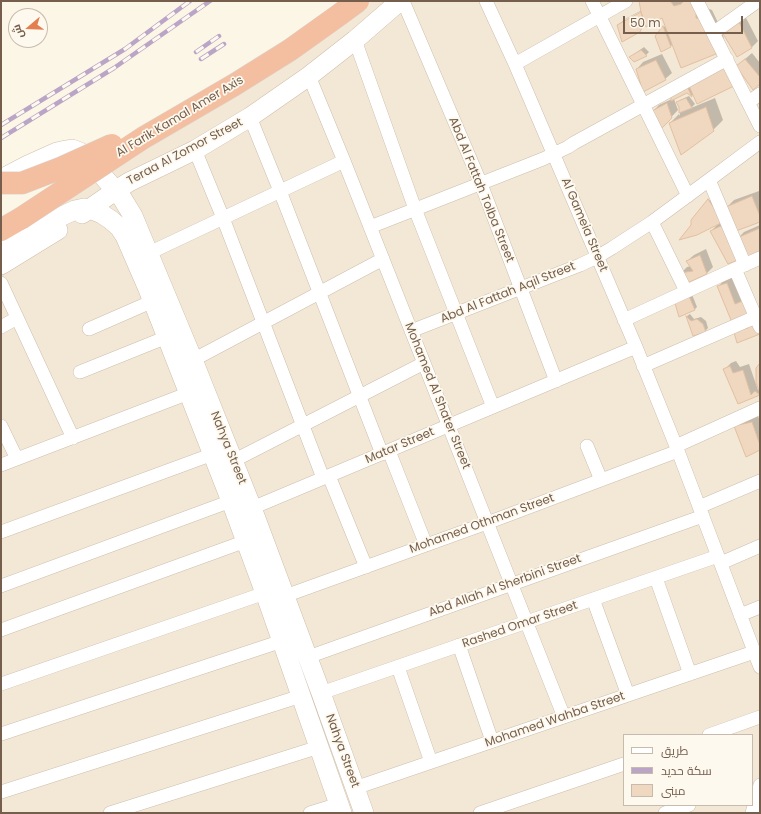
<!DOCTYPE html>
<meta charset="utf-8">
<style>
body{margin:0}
#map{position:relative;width:761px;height:814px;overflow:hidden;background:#fcf6e7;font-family:Poppins,Cairo,sans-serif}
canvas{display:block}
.frame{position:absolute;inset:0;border:2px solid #755e4c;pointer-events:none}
.legend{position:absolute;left:623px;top:734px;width:130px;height:72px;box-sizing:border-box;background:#fef9ee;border:1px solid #c7bbad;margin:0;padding:5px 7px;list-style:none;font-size:12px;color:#755e4c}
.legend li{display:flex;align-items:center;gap:8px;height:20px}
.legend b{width:20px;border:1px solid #c7bbad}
.north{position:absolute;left:8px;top:8px;width:40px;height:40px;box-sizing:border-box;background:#fef9ee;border:1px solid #c7bbad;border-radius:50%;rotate:251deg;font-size:11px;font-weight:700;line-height:16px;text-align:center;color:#755e4c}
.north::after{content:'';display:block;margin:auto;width:14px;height:18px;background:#e27e50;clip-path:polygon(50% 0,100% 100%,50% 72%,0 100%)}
.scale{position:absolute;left:623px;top:16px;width:120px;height:18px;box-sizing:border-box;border:2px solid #755e4c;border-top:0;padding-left:5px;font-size:12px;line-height:14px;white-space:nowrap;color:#755e4c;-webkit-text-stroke:3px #fef9ee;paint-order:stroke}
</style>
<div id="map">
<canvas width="761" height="814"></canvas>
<div class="frame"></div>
<ul class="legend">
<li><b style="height:5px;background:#fff"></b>طريق</li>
<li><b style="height:5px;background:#baa5c6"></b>سكة حديد</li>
<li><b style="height:11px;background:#f0d7c0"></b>مبنى</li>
</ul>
<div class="north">ش</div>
<div class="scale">50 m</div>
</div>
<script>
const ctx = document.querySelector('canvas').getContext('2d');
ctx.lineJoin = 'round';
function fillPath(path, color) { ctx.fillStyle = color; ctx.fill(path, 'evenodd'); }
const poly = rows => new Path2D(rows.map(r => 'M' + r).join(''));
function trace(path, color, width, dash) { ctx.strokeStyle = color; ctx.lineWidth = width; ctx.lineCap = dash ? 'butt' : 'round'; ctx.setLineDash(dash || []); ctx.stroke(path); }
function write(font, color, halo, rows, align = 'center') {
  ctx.font = font + ' Poppins,sans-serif'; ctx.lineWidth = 3.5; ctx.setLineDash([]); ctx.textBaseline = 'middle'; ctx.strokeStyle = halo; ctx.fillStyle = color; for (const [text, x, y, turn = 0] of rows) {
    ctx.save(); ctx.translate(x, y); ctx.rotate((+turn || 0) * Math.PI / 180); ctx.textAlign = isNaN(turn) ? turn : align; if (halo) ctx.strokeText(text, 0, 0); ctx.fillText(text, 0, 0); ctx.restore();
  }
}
fillPath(poly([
 [363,1,760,1,760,813,1,813,1,225],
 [624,735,752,735,752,805,624,805]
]), '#f3e8d6');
fillPath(poly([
 [640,1,705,1,706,8,712,10,722,31,725,43,716,53,673,44,671,46,662,50,656,36,666,25,663,16,646,24,639,31,618,25,625,19,642,10],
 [645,9,646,11,624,22,624,20],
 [745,16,758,41,752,47,738,55,729,29,744,20,742,18],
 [644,47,649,52,646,55,634,61,633,55],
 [752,53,760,63,760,83,737,66],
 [662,54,672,73,665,79,637,69,643,62],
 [690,84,694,94,692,96,688,92,674,99,678,110,660,129,653,111,659,105,672,99],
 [689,96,695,104,691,108,715,98,723,120,713,130,670,123,679,114,680,116,680,107,677,102,680,100],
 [759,191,760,194,760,221,727,207,734,200],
 [715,194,729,215,719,224,729,219,738,238,744,232,760,225,760,252,746,257,744,253,738,259,728,263,711,231,719,223,696,234,681,239,692,225,692,220],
 [706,249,713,267,707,273,686,283,681,273,687,267,691,266,687,261,694,255],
 [733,277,751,314,732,320,718,287,724,280],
 [691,292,697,307,694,310,678,297],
 [690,314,694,319,701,317,706,321,708,328,705,331,694,335,687,316],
 [736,361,740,367,749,364,758,390,759,388,760,365,760,394,738,403,725,369,731,363],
 [758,416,760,421,760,449,735,427,742,420]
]), '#0003');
const building = poly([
 [639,1,668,1,671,2,674,6,681,4,684,1,691,1,696,8,696,18,703,19,713,41,716,54,681,68,662,18,646,27,641,12,639,1],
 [641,12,644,23,640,32,622,42,617,25,641,12],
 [739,22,752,48,737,57,722,32,739,22],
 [663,26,671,47,661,52,655,36,663,26],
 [641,50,647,56,634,62,629,57,641,50],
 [745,59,760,77,760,84,753,90,736,66,745,59],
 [656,60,666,80,643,92,636,69,656,60],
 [724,66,734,86,697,104,689,86,724,66],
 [687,86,692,97,687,93,671,101,671,96,687,86],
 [686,98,692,108,679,113,679,107,676,102,686,98],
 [667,103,672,118,660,130,652,111,667,103],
 [706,107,714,131,681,155,669,123,706,107],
 [752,196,760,216,760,222,736,231,726,207,752,196],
 [708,199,723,222,697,235,679,240,691,225,691,220,708,199],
 [723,225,738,260,728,264,710,231,723,225],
 [760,228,760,253,745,259,737,238,760,228],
 [700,255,707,274,685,284,680,273,693,271,686,261,700,255],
 [727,283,735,304,745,300,752,315,731,324,731,320,717,286,727,283],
 [688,294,695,310,679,317,674,300,688,294],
 [686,316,691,321,697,319,703,324,706,332,693,336,686,316],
 [754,320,760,334,737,343,733,329,739,330,748,328,754,320],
 [760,363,760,393,756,383,756,368,760,363],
 [730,366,733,373,743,370,751,395,755,391,760,395,738,404,723,369,730,366],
 [752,422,760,445,760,450,746,457,734,426,752,422]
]);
fillPath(building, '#f0d7c0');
trace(building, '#e3c0a0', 1);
const street = poly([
 [403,1,481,184,556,381],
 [486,1,515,64,636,347,678,451,760,667],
 [592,1,688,196],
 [697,1,760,126],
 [713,33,758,1],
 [355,40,415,209,493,407],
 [515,64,626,1],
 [309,76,344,161,564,717],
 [749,102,760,94],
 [250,117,280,191,382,454],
 [195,150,223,218,323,478],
 [709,180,745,265],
 [652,222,686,291],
 [370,227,543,159,568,147,574,143,727,59],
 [149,253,344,161],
 [735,269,760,327],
 [1,283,73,438],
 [624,320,735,269,760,258],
 [1,327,17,318],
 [89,329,153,301],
 [411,331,580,265,597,257,612,248,652,222,709,180,760,142],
 [193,360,383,259],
 [643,366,760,315],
 [80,372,167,337],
 [1,426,17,459],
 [587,446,601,480],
 [676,446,760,408],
 [389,451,426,545],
 [233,461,424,363],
 [1,465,189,393],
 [329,476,366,567],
 [699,507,760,481],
 [252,508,636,347],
 [1,532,213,454],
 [721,563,760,546],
 [656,578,690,674],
 [1,586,231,501],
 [285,596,487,523,678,451],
 [593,599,628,695],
 [740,615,760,607],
 [1,630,246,541],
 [459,645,492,741],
 [308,657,703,516],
 [398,667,431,762],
 [1,684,265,593],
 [321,693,718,556],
 [1,734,282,641],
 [709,735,760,717],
 [355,788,754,652],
 [1,792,301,696],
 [110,813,319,747],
 [310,813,339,804],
 [480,813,624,764],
 [665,813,689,805],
 [752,813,760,785]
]);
const secondary = poly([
 [1,179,28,165,57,152,66,150,72,149,80,152,89,160,122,198,133,216,193,360,252,508,321,693,364,813],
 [82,214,115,191,129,182,195,150,250,117,309,76,355,40,400,1],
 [1,246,62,216,75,210,84,208,90,209,102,214,111,220,119,227,125,236,148,289,231,501,265,593,342,813],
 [1,265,58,230]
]);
const highway = poly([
 [1,230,20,219]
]);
trace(street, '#cdbeae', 14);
trace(secondary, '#d0bfab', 20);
trace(highway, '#dbd5d0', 23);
trace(street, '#fff', 13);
trace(secondary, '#fff', 19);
trace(highway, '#f4bea0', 22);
const rail = poly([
 [196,52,219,36],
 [201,59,224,44],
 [1,125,125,49,190,1],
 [1,138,114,68,210,1]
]);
trace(rail, '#baa5c6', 4.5);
trace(rail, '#fef9ee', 3, [9]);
const highwayBridge = poly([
 [1,183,22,183,61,168,112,145],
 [20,219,143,138,234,85,290,50,339,15,358,1]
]);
trace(highwayBridge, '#dbd5d0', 23, []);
trace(highwayBridge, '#f4bea0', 22);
write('12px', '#755e4c', '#fef9ee', [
 ["Al Farik Kamal Amer Axis",180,117,-31],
 ["Teraa Al Zomor Street",185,152,-28],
 ["Abd Al Fattah Tolba Street",481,190,68],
 ["Al Gameia Street",584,225,67],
 ["Abd Al Fattah Aqil Street",508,293,-22],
 ["Mohamed Al Shater Street",437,396,68],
 ["Matar Street",400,446,-23],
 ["Nahya Street",228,448,68],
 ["Mohamed Othman Street",482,524,-20],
 ["Abd Allah Al Sherbini Street",505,586,-20],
 ["Rashed Omar Street",520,625,-19],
 ["Mohamed Wahba Street",555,720,-19],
 ["Nahya Street",342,751,70]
]);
</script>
